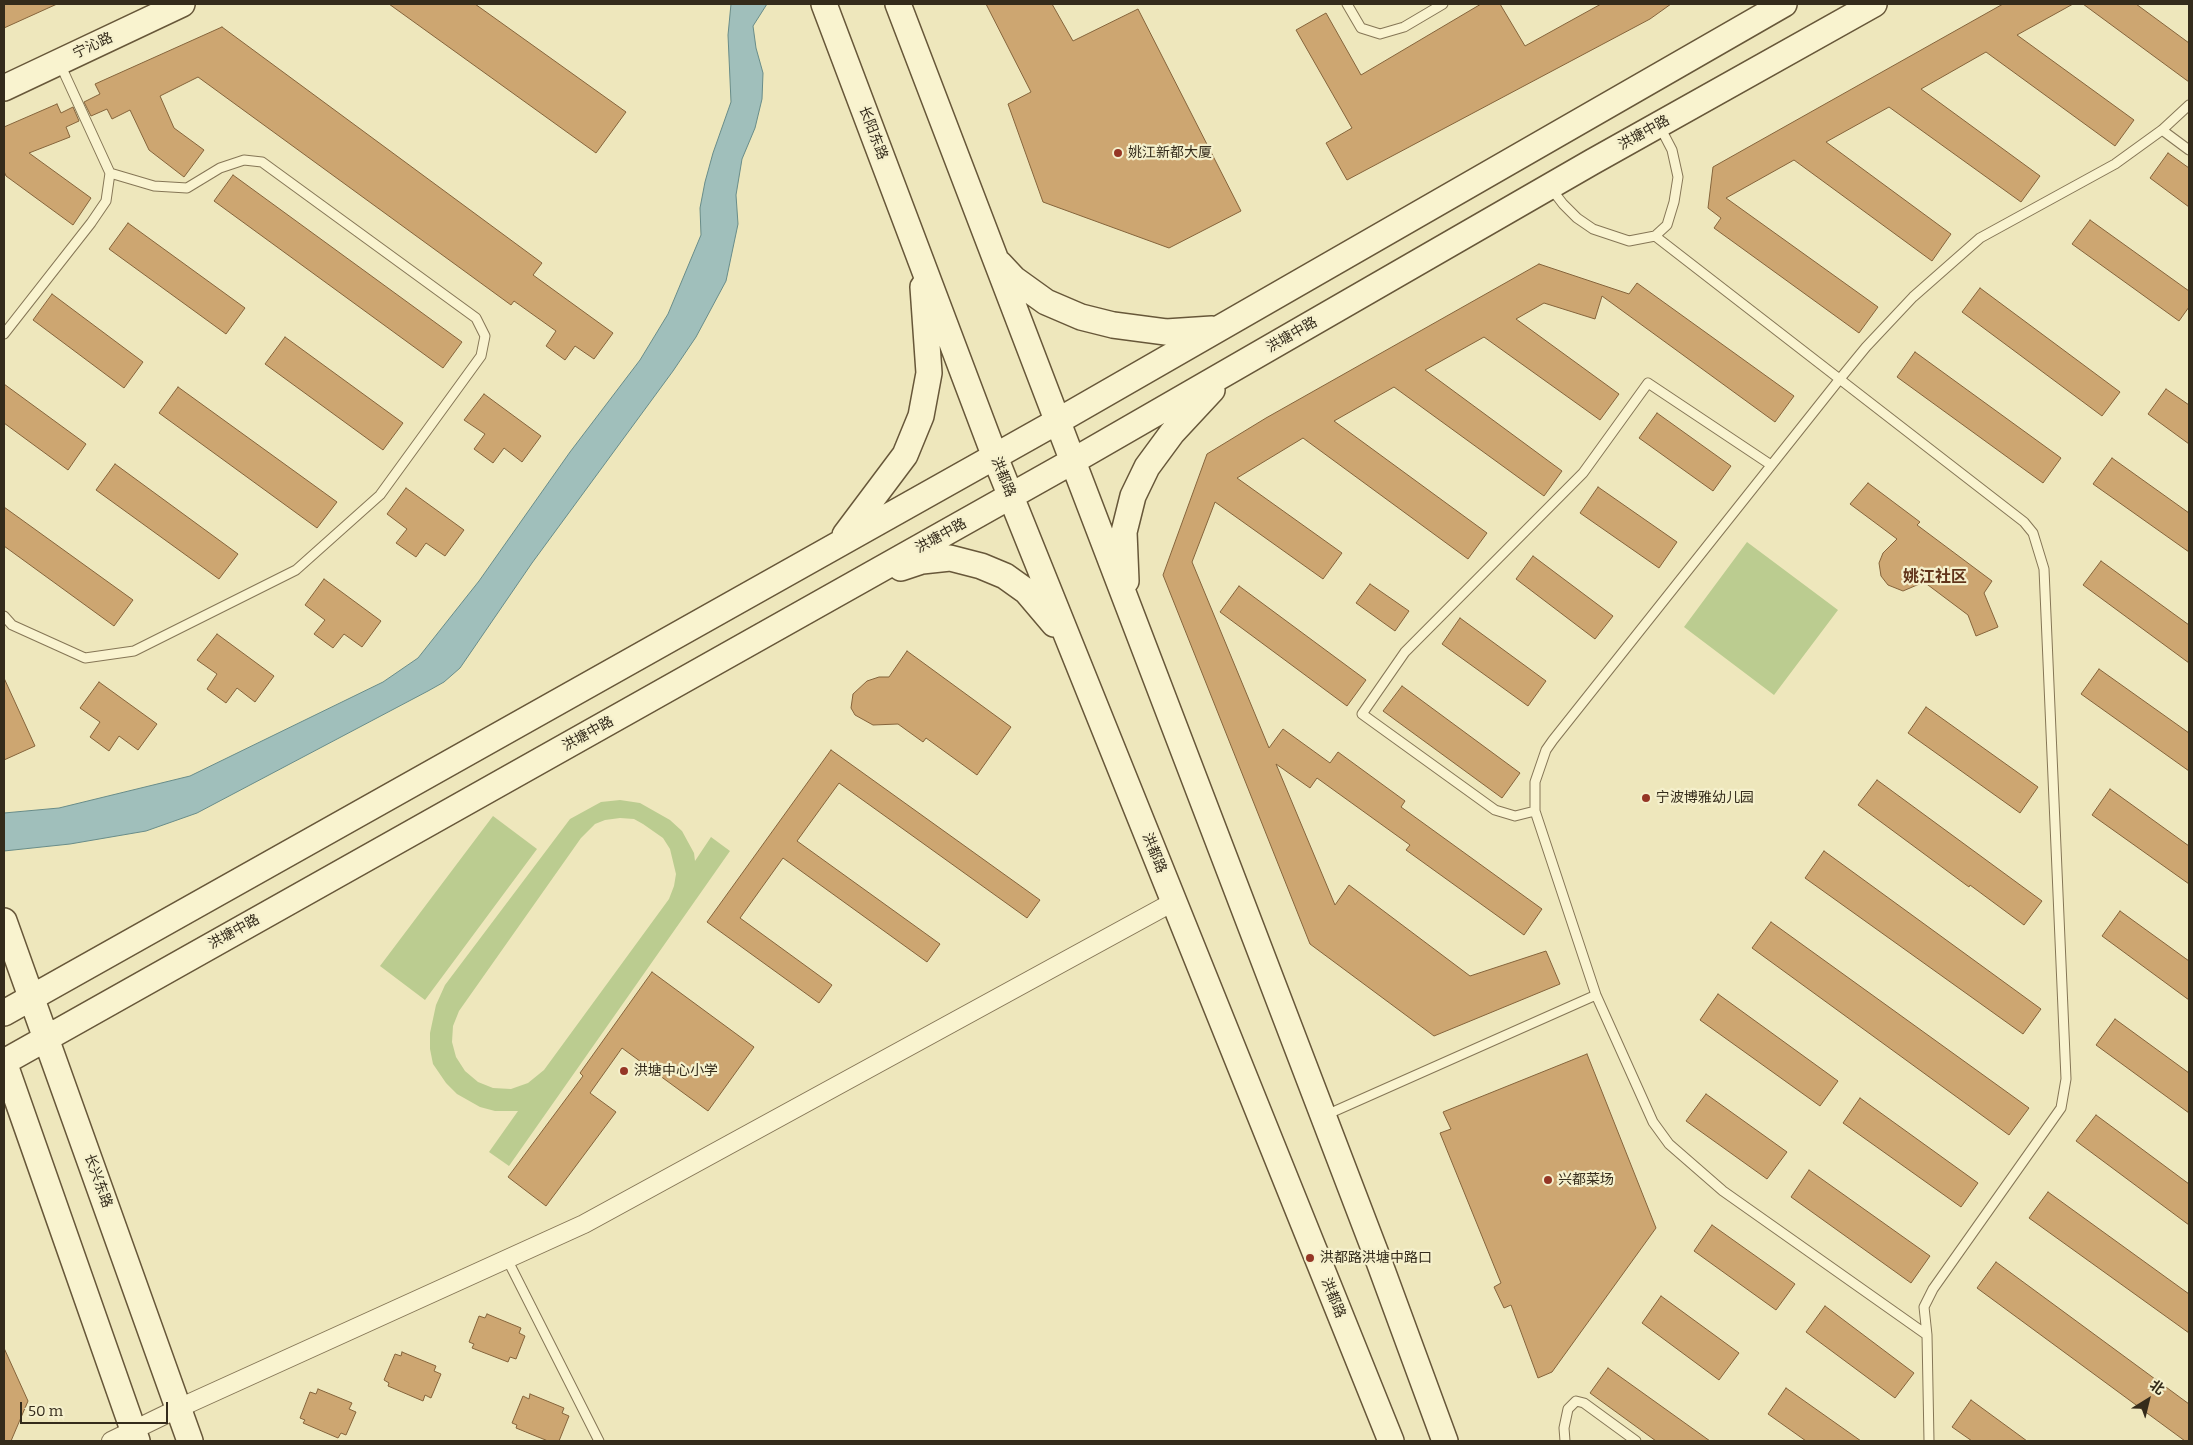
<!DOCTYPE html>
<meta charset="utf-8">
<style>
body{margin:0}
#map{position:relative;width:2193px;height:1445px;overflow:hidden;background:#eee7bc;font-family:Bitter,"Noto Sans SC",serif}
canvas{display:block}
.frame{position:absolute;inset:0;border:5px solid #342b1b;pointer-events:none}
.north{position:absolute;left:2123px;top:1375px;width:50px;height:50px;-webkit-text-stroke:4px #f5f0cc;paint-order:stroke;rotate:36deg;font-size:14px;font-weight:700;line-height:20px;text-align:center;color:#342b1b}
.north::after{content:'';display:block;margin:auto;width:18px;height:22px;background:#342b1b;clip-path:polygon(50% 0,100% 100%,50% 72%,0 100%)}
.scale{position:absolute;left:20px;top:1402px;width:148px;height:22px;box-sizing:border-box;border:2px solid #342b1b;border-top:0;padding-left:6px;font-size:15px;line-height:18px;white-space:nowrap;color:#342b1b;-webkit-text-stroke:4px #f5f0cc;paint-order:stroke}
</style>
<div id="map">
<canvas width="2193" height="1445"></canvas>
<div class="frame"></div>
<div class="north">北</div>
<div class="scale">50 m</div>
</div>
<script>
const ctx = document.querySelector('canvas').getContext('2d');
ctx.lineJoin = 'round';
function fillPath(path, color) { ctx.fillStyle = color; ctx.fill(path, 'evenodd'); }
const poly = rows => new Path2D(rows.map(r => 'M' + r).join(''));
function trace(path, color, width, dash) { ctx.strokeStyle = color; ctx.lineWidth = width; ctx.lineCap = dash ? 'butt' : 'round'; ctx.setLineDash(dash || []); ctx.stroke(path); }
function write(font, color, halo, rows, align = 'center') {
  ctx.font = font + ' Bitter,"Noto Sans SC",serif'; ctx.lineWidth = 4.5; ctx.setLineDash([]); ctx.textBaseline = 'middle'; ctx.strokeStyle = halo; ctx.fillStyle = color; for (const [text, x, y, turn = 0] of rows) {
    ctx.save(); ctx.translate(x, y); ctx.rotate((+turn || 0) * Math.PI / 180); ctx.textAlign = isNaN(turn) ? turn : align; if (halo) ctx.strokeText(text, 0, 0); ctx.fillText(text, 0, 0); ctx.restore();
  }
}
fillPath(poly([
 [1747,542,1838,610,1774,695,1684,627],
 [620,800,640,803,670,820,682,831,694,853,695,861,711,837,730,851,509,1166,489,1152,518,1111,495,1111,480,1107,457,1094,446,1083,433,1064,430,1049,430,1033,436,1005,445,985,570,819,601,802],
 [620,818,634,819,643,824,663,838,670,849,676,874,674,886,669,899,544,1070,528,1083,511,1089,493,1088,478,1082,465,1071,456,1057,452,1042,453,1026,459,1011,581,838,595,824,605,820],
 [493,816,537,849,425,1000,380,966]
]), '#bbcc90');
const water = poly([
 [731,4,767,4,753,26,756,48,763,73,762,99,755,128,742,159,736,195,738,224,726,281,696,337,673,371,532,563,460,668,444,682,428,691,197,813,146,831,70,844,4,851,4,813,59,808,190,776,383,682,418,658,479,581,570,452,640,360,668,314,701,235,700,208,705,182,713,153,731,102,728,35,731,4]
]);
fillPath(water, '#a0bfbb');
trace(water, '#688c89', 1);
const building = poly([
 [4,4,57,4,4,28,4,4],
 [389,4,475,4,626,112,596,153,389,4],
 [986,4,1052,4,1073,41,1138,9,1241,211,1169,248,1043,202,1008,104,1031,92,986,4],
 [1481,4,1500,4,1525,46,1601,4,1671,4,1650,19,1347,180,1326,143,1352,128,1296,30,1326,13,1361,75,1481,4],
 [2003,4,2073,4,2017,35,2134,120,2115,146,1986,52,1921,89,2040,176,2021,202,1889,107,1826,142,1951,234,1932,261,1794,160,1726,198,1878,307,1859,333,1714,228,1721,218,1708,208,1713,167,2003,4],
 [2083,4,2136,4,2189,43,2189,82,2083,4],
 [222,27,542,263,533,275,613,333,594,359,575,346,565,360,546,346,556,331,514,301,511,305,198,77,160,96,174,128,204,150,184,177,149,150,130,110,112,119,107,109,91,116,84,102,100,94,95,84,222,27],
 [57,104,61,113,73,107,79,121,66,127,70,137,29,153,91,198,73,225,6,176,4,171,4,127,57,104],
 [2168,153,2189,168,2189,207,2150,178,2168,153],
 [233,175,462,342,443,368,214,201,233,175],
 [2090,220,2189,291,2189,307,2179,321,2072,244,2090,220],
 [128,223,245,308,226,334,109,249,128,223],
 [1539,264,1629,294,1637,283,1794,396,1775,422,1602,296,1595,319,1544,303,1516,319,1619,394,1600,420,1484,337,1425,370,1562,471,1544,496,1394,387,1334,421,1487,533,1468,559,1303,438,1237,478,1342,553,1323,579,1215,502,1192,562,1269,748,1283,729,1330,763,1338,752,1405,801,1401,807,1542,909,1524,935,1406,850,1410,845,1317,778,1310,788,1276,764,1335,905,1349,885,1470,976,1546,951,1560,984,1434,1036,1310,944,1163,575,1207,454,1266,418,1539,264],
 [1980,288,2120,392,2102,416,1962,312,1980,288],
 [52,294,143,362,124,388,33,320,52,294],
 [285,337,403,423,383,450,265,364,285,337],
 [1915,352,2061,458,2043,483,1897,377,1915,352],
 [4,384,86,444,68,470,4,423,4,384],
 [178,387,337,502,317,528,159,413,178,387],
 [2166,389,2189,405,2189,444,2148,414,2166,389],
 [484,394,541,436,522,462,504,448,493,463,474,449,485,434,464,420,484,394],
 [1657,413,1731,466,1713,491,1639,438,1657,413],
 [2112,458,2189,513,2189,552,2093,484,2112,458],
 [115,464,238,554,219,579,96,490,115,464],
 [1868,483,1920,522,1917,525,1992,581,1984,593,1998,627,1976,636,1968,615,1924,582,1903,591,1888,585,1881,576,1879,563,1883,553,1897,539,1850,504,1868,483],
 [1598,487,1677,542,1659,568,1580,513,1598,487],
 [406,488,464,530,445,556,426,543,416,557,396,543,407,529,387,514,406,488],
 [4,507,133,600,114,626,4,546,4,507],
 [1533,556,1613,616,1595,639,1516,579,1533,556],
 [2101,561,2189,625,2189,663,2083,585,2101,561],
 [324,579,381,621,362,647,344,634,333,648,314,634,325,620,305,605,324,579],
 [1370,584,1409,611,1395,631,1356,603,1370,584],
 [1239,586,1366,680,1347,706,1220,612,1239,586],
 [1460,618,1546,681,1528,706,1442,644,1460,618],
 [217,634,274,676,255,702,237,688,226,703,207,689,217,674,197,660,217,634],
 [907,651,1011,727,977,775,926,738,923,742,898,724,873,725,855,715,851,708,853,694,867,681,879,677,889,677,907,651],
 [2099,669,2189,733,2189,771,2081,694,2099,669],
 [4,678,35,746,4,760,4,678],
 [99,682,157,724,138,750,119,736,109,751,90,737,100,722,80,708,99,682],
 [1402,686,1520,773,1502,798,1383,711,1402,686],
 [1926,707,2038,787,2020,813,1908,733,1926,707],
 [831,750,1040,900,1027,918,839,783,797,841,940,944,927,962,783,858,740,918,832,985,819,1003,707,922,831,750],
 [1877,780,2042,901,2024,925,1970,885,1969,887,1858,805,1877,780],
 [2110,789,2189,846,2189,884,2092,815,2110,789],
 [1824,851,2041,1009,2023,1034,1805,878,1824,851],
 [2120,911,2189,961,2189,1000,2102,936,2120,911],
 [1771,922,2029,1108,2009,1135,1752,948,1771,922],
 [652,972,754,1047,708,1111,622,1048,590,1093,616,1112,546,1206,508,1177,583,1076,580,1073,652,972],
 [1718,994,1838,1081,1820,1106,1700,1020,1718,994],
 [2115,1019,2189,1073,2189,1113,2096,1045,2115,1019],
 [1587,1054,1656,1228,1552,1372,1538,1378,1511,1305,1504,1308,1494,1287,1501,1283,1440,1133,1451,1129,1443,1112,1587,1054],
 [1706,1094,1787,1152,1767,1179,1686,1121,1706,1094],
 [1860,1098,1978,1183,1961,1207,1843,1123,1860,1098],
 [2096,1115,2189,1184,2189,1225,2076,1141,2096,1115],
 [1809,1170,1930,1256,1911,1283,1791,1197,1809,1170],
 [2048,1192,2189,1294,2189,1333,2029,1218,2048,1192],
 [1712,1225,1795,1284,1776,1310,1694,1251,1712,1225],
 [1996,1262,2189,1404,2189,1441,2185,1441,1977,1288,1996,1262],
 [1661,1296,1739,1353,1719,1380,1642,1323,1661,1296],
 [1825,1306,1914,1373,1895,1398,1806,1332,1825,1306],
 [487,1314,521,1328,519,1333,525,1336,516,1359,510,1357,508,1362,472,1348,474,1344,469,1342,479,1316,485,1318,487,1314],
 [4,1348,28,1401,11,1441,4,1441,4,1348],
 [402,1352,436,1366,434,1371,441,1374,431,1398,425,1395,423,1401,388,1386,389,1383,384,1380,395,1354,401,1356,402,1352],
 [1608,1368,1710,1441,1656,1441,1590,1393,1608,1368],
 [1786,1388,1861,1441,1806,1441,1768,1414,1786,1388],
 [318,1389,352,1403,349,1409,356,1412,346,1435,341,1433,338,1438,303,1423,305,1420,300,1418,310,1392,316,1394,318,1389],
 [530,1394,564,1408,562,1413,569,1416,559,1441,548,1441,516,1428,517,1425,512,1423,523,1396,529,1399,530,1394],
 [1971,1400,2027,1441,1972,1441,1952,1427,1971,1400]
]);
fillPath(building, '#cda671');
trace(building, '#85643b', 1);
const lane = poly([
 [1347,4,1361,28,1380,34,1404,27,1443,4],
 [2162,130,2189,150],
 [1550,187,1563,204,1577,218,1593,229,1629,241,1655,236,1667,225,1674,202,1678,177,1672,150,1659,125],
 [1655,236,2024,522,2033,533,2044,569,2066,1079,2061,1108,1933,1289,1924,1307,1927,1335,1929,1441],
 [4,334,91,223,106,201,110,173,60,64],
 [4,616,12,625,85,658,134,651,296,570,380,495,481,356,485,336,476,318,262,162,244,160,220,168,187,188,154,186,110,173],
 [1535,811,1515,816,1495,810,1362,714,1405,652,1583,473,1648,383,1771,465],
 [1326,1115,1596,995],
 [507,1259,599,1441],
 [1927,1335,1723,1191,1669,1144,1653,1122,1596,995,1535,811,1535,782,1546,750,1553,740,1839,380,1866,347,1913,297,1980,238,2115,164,2162,130,2189,105],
 [1565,1441,1564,1428,1568,1409,1576,1401,1584,1403,1636,1441]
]);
const street = poly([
 [111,1441,179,1408,584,1224,1173,902]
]);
const secondary = poly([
 [824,4,995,457,1391,1441],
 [898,4,1378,1259,1445,1441],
 [4,88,182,4],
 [1000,264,1014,279,1046,302,1081,317,1113,325,1166,332,1212,329],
 [845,535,905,455,921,416,929,373,923,287],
 [901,568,922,561,950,558,981,566,1005,576,1026,591,1054,624],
 [1126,581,1124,532,1133,496,1147,467,1172,433,1212,390],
 [4,921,190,1441],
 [4,1013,1058,421,1784,4],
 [4,1062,1073,461,1592,162,1874,4],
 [4,1062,137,1441]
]);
trace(lane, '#857656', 11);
trace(street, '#857656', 20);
trace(secondary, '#675739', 28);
trace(lane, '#f9f3cf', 9);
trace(street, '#f9f3cf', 18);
trace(secondary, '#f9f3cf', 25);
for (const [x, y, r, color] of [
 [1118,153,5,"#953625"],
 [1646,798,5,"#953625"],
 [624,1071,5,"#953625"],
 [1548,1180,5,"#953625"],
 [1310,1258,5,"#953625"]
]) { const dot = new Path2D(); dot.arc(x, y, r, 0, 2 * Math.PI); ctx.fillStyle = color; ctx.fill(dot); trace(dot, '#f5f0cc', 2); }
write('14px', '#342b1b', '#f5f0cc', [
 ["宁沁路",93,46,-25],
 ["长阳东路",873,133,69],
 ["洪塘中路",1644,133,-29],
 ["洪塘中路",1292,335,-30],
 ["洪都路",1003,477,68],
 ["洪塘中路",941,536,-29],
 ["洪塘中路",588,734,-29],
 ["洪都路",1154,853,68],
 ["洪塘中路",234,932,-29],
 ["长兴东路",98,1181,70],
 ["洪都路",1333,1298,68]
]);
write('14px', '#342b1b', '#f5f0cc', [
 ["姚江新都大厦",1128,153],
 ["宁波博雅幼儿园",1656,798],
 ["洪塘中心小学",634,1071],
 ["兴都菜场",1558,1180],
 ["洪都路洪塘中路口",1320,1258]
], 'left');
write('bold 16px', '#61341a', '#f5f0cc', [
 ["姚江社区",1935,578]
]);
</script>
